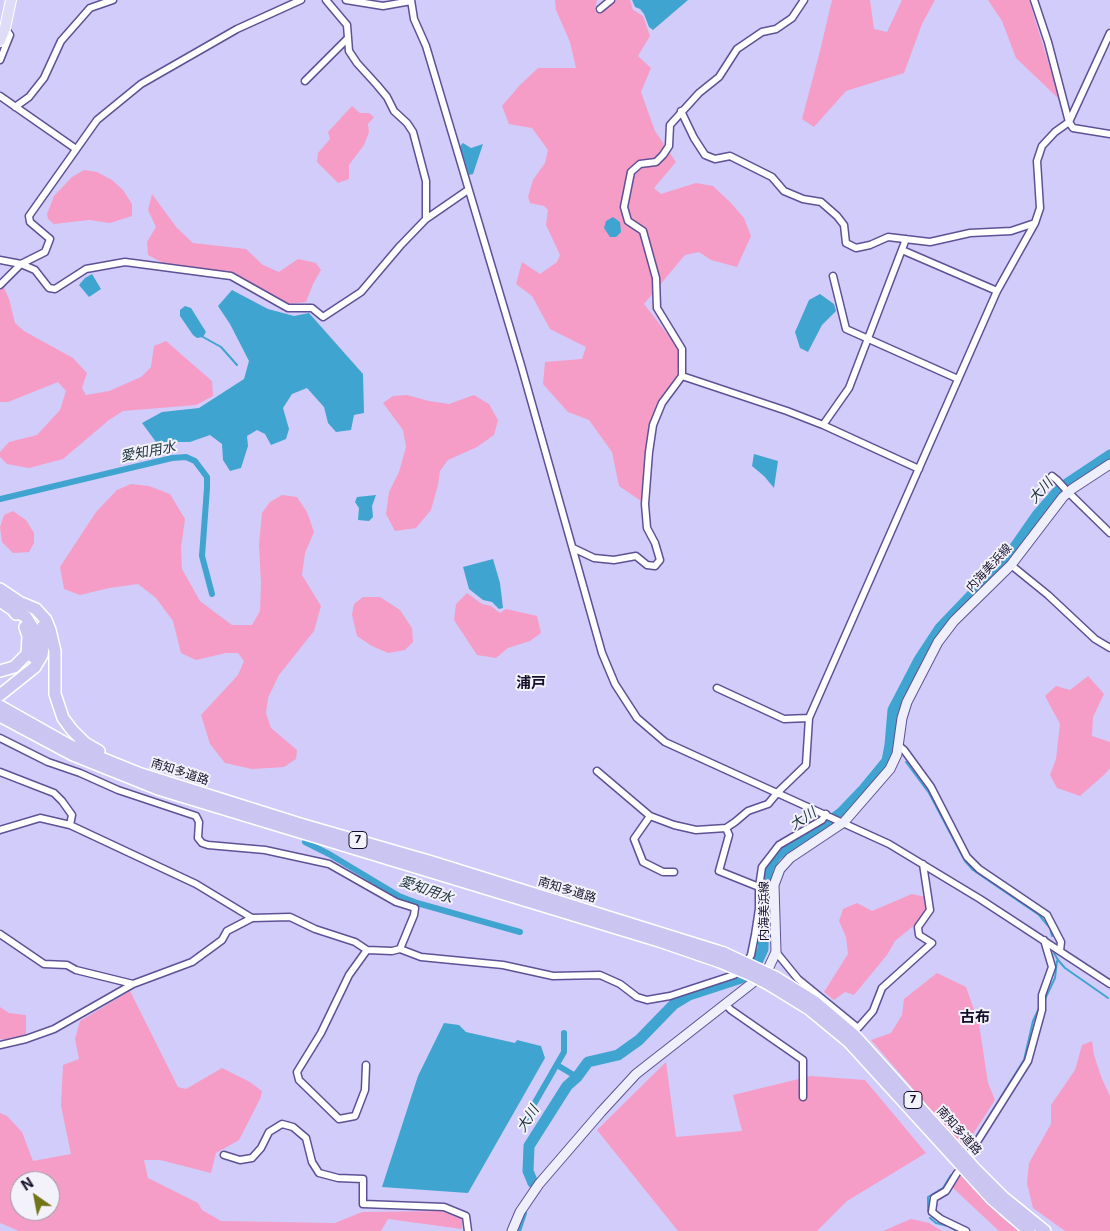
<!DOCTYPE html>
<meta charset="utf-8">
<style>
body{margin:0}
#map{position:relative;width:1110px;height:1231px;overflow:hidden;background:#d2ccfa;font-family:Inter,sans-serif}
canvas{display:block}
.north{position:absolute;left:10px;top:1171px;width:50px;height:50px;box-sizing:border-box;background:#f3f2fa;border:1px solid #9a97a7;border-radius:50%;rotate:327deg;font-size:14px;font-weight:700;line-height:20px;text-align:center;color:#150f2a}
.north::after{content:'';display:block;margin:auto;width:18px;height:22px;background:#727419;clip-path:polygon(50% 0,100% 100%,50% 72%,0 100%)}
</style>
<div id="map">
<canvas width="1110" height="1231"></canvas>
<div class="north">N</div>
</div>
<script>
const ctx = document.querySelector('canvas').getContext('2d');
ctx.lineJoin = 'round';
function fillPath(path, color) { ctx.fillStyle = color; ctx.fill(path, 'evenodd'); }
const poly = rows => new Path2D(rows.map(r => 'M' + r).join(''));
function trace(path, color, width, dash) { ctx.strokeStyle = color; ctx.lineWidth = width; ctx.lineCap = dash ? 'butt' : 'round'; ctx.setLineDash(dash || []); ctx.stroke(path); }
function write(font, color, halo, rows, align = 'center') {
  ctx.font = font + ' Inter,"Noto Sans JP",sans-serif'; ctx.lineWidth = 4; ctx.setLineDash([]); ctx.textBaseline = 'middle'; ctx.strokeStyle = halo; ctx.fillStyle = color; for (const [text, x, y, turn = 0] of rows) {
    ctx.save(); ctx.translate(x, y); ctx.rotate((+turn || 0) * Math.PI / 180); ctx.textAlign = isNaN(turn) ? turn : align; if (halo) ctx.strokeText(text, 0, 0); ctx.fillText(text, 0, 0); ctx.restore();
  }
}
fillPath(poly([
 [555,0,597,0,595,11,600,13,616,0,630,0,633,10,643,16,650,36,638,56,651,68,641,92,655,131,676,162,654,188,661,194,696,183,713,186,731,203,744,218,751,236,737,267,711,260,699,252,685,255,644,304,680,350,677,375,658,401,650,424,641,501,619,486,612,452,589,420,568,412,543,384,545,362,582,359,586,347,550,329,532,296,516,284,522,262,540,274,557,262,560,255,546,225,548,210,544,206,530,203,528,197,533,180,545,163,548,150,532,128,509,124,502,106,520,85,538,68,576,68,570,42,556,10],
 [832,0,870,0,874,29,887,32,902,0,935,0,922,24,904,73,846,91,814,127,802,119,820,51],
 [988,0,1029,0,1060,100,1016,58,1002,21],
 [352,106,360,113,369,113,374,117,368,124,369,132,364,145,349,165,349,179,338,183,317,162,318,153,330,139,328,132],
 [84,170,97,172,112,180,123,190,132,204,132,216,110,223,89,220,54,224,48,219,47,214,54,196,72,177],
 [152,194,177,228,193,243,246,249,263,265,279,272,298,259,316,263,321,270,313,284,306,302,287,304,233,275,165,264,148,255,147,242,156,227,148,210],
 [0,282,2,283,9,299,15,323,24,331,73,358,87,373,82,388,86,395,109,391,141,377,151,367,154,346,166,341,212,381,213,396,196,405,123,411,109,420,63,459,29,468,7,464,0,457,0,452,9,442,37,435,60,410,66,391,58,382,8,402,0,402],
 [407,395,429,401,449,404,474,395,489,404,498,420,494,435,477,447,448,460,440,471,438,485,431,510,416,528,395,531,386,514,389,492,399,472,406,447,403,430,383,403,393,396],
 [131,484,149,486,170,494,185,519,181,548,182,569,200,601,232,625,252,625,260,611,261,583,259,545,262,513,270,502,282,495,297,497,307,512,314,532,305,553,302,575,321,606,314,631,279,675,268,698,266,713,271,728,297,750,296,759,284,767,252,769,225,763,210,744,201,715,238,675,244,661,238,653,226,653,196,660,181,653,173,621,156,598,138,584,109,588,80,595,64,589,60,567,96,512,117,490],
 [13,511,26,520,34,533,34,543,29,552,13,553,2,542,0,527,4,515],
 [467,593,482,604,491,606,500,613,506,609,537,616,541,633,530,641,508,648,496,658,477,655,454,620,456,604],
 [363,597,380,597,400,610,412,628,413,642,405,650,388,653,372,646,357,636,352,615,354,604],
 [1088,676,1104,694,1093,717,1092,736,1110,742,1110,768,1105,774,1080,796,1057,788,1050,775,1056,759,1060,724,1045,696,1056,686,1070,690],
 [912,894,925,897,927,909,917,923,895,941,887,955,854,995,845,992,834,1000,824,992,848,954,846,937,839,921,843,909,857,903,872,911],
 [937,973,966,987,979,1024,988,1083,995,1100,964,1148,871,1040,891,1033,902,1015,904,999],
 [130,991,178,1087,186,1089,222,1068,250,1082,262,1091,260,1099,239,1140,216,1153,211,1173,160,1160,144,1160,148,1178,198,1203,202,1210,221,1221,335,1223,362,1212,441,1211,462,1219,462,1229,388,1219,381,1231,19,1231,0,1223,0,1113,7,1116,22,1132,33,1161,71,1154,61,1106,63,1065,79,1059,75,1039,80,1021],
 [20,1181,50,1181,50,1211,20,1211],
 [0,1007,9,1013,26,1015,26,1036,6,1040,0,1039],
 [1092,1041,1094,1055,1102,1079,1110,1096,1110,1231,1065,1231,1033,1208,1027,1183,1029,1163,1051,1124,1051,1105,1075,1070,1082,1045],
 [666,1062,676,1137,742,1131,733,1095,811,1076,865,1080,926,1153,847,1201,817,1231,678,1231,597,1130],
 [961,1175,1000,1216,1019,1231,999,1231,952,1187],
 [911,1219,929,1223,942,1231,883,1231]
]), '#f59dc6');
fillPath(poly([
 [632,0,688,0,653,30,649,27,644,14,640,9,635,7],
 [463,143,471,148,483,144,473,174,469,175,460,146],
 [613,217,620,222,621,232,616,237,610,237,604,228,606,221],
 [92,274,101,289,89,297,79,285,85,278],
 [232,290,268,309,294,316,309,313,363,374,364,413,354,415,351,430,336,432,328,423,324,407,307,388,292,394,283,408,289,429,286,439,271,445,265,434,257,430,247,436,248,446,241,468,230,471,223,460,222,444,210,435,190,442,156,442,142,423,162,412,199,408,244,379,249,361,230,324,218,306],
 [820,294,834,304,836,311,822,325,808,352,800,348,795,332,809,300],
 [185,306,191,308,206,332,203,337,197,338,193,335,180,316,180,310],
 [754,454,778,461,774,488,764,476,752,466],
 [376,495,372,506,373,517,369,521,358,520,359,508,355,502,357,497],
 [493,559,500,583,503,608,499,609,492,602,483,600,469,589,463,567],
 [444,1023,459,1025,466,1032,515,1043,517,1040,541,1046,545,1058,468,1193,382,1187,418,1076]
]), '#40a4d0');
trace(poly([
 [203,337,221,347,237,365],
 [906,762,929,793,965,861,973,870,1039,915,1050,928,1052,936],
 [1054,953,1058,960,1065,968,1108,998],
 [1045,999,1055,978,1057,961],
 [971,1145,1024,1060,1033,1021,1039,1008],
 [928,1211,928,1197,943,1188,951,1175],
 [930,1218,936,1223,948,1226,957,1231]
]), '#40a4d0', 2);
trace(poly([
 [0,499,172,458,186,457,195,461,207,477,207,488,202,556,212,594],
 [305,842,329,854,399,896,417,903,520,932],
 [557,1065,577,1077],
 [522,1125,564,1052,564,1033],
 [518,1231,524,1213]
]), '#40a4d0', 6);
trace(poly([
 [533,1183,528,1171,529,1146,567,1086,577,1077,588,1062,618,1055,639,1040,674,1004,689,995,741,978,758,960,763,949,764,884,769,866,776,856,786,848,829,822,841,813,864,789,887,761,890,745,893,710,919,660,940,628,1008,557,1038,514,1057,492,1068,483,1110,455]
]), '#40a4d0', 11);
const minor = poly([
 [326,0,347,25,349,51,357,63,377,85,387,97,394,111,407,123,413,132,426,181,426,219],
 [346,0,383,6,411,1],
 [411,0,414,19,426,46,521,365,602,653,615,684,637,718,665,742,889,844,980,899,1110,984],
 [1034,0,1048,42,1069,122,1073,128,1110,134],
 [600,9,611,0],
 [0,60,10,35,5,28],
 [305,81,347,39],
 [0,96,76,149],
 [15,107,29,97,44,78,61,41,90,8,113,0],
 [681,111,694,138,705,155,715,159,730,156,772,177,784,191,803,199,821,202,837,216,844,225,846,243,856,248,870,245,888,237,930,242,970,233,1011,231,1035,223],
 [902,250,997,291],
 [0,260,21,264,35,270,49,288,55,289,86,269,125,262,231,276,288,308,312,308,323,317,361,292,400,246,426,219,468,190],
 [833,276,846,329,958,379],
 [0,285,21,264,45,252,50,239,30,222,29,216,97,120,141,84,237,29,301,0],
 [682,376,787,411,823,425,919,469],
 [823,425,849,388,906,239],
 [1052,476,1057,480,1068,492,1110,533],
 [573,548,594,558,614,560,636,556,647,565,655,566,660,560,655,543,647,528,645,504,649,452,653,425,662,403,682,376,682,349,657,308,656,278,643,231,628,221,624,207,631,172,640,164,656,162,663,155,669,146,670,125,699,93,719,77,737,49,762,32,776,29,792,18,804,0],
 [1011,565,1048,595,1095,639,1110,648],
 [717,688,784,719,809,718],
 [0,738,48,762,80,773,118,790,196,816,199,822,198,838,202,843,208,845,265,850,329,864,396,902,415,908,414,915,400,949],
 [898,745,904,750,931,787,967,857,979,869,1047,915,1061,942,1060,951],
 [597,771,650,816,674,825,696,830,726,828,735,822,748,811,768,804,778,792,806,765,809,718,997,291,1035,223,1040,208,1037,161,1042,146,1055,132,1069,122,1110,33],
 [0,772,54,793,62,801,72,815,70,825],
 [650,816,634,839,643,862,663,872,674,872],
 [726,828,729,835,719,871,759,887],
 [0,830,40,818,70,825,196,884,252,918],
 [0,934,44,964,67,965,76,970,133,984],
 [776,952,798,979,858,1028,873,1011,882,988,932,943,919,935,918,927,930,910,923,864],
 [725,1004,731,1010,803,1060,803,1097],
 [0,1045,26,1039,54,1029,133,984,192,962,222,940,227,931,252,918,290,917,315,929,355,942,367,950,392,951,400,949,421,957,503,965,553,976,600,975,620,984,637,997,647,1000,670,996,734,975,744,967,751,955,755,935,759,909,759,887,762,867,779,845,822,820,826,814],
 [366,1065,365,1090,355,1116,339,1119,299,1080,297,1072,321,1033,349,975,367,950],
 [970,1153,1028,1061,1042,1010,1042,995,1052,967,1044,940],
 [224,1155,240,1160,252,1158,261,1148,269,1132,282,1124,293,1127,306,1138,312,1162,319,1173,338,1178,363,1179,363,1204,444,1207,466,1216,468,1231],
 [957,1173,946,1191,934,1198,932,1212,941,1219,966,1231]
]);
const secondary = poly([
 [512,1231,520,1212,539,1184,601,1112,636,1074,751,984,769,967,776,952,774,885,780,869,790,858,844,822,890,769,897,754,902,718,907,702,938,642,954,621,1011,565,1063,497,1072,489,1110,464]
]);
const primary = poly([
 [0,41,5,28,11,0]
]);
const motorway = poly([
 [0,589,24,605],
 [0,601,13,610,16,614],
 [19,602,36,609,46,620,50,630,55,651,55,694,63,718,72,730,85,743,99,751],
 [13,610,26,617,34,630,37,646,33,657],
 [0,671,14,667,27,654,28,636,25,627],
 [0,695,35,667,42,655,45,634,43,626],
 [0,706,69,745,141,774,300,824,432,862,724,953],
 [0,716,73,755,158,789,659,941,720,962],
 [775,977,815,1002,855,1036,975,1169,1003,1197,1045,1231],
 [770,985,809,1009,849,1042,992,1199,1029,1231]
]);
trace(minor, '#5e5195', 9);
trace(secondary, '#5e5195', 11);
trace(primary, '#fff', 12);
trace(motorway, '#fff', 14);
trace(minor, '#fff', 6);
trace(secondary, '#efeefb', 9);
trace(primary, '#dfdcf7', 10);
trace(motorway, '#cac5f1', 11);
const motorwayBridge = poly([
 [724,953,775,977],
 [720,962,751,975,770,985]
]);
trace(motorwayBridge, '#fff', 14, []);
trace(motorwayBridge, '#cac5f1', 11);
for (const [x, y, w] of [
 [358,840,18],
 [913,1100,18]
]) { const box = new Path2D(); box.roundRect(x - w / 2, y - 8.5, w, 17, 4); ctx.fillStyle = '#f3f2fa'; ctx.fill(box); trace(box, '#150f2a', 1); }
write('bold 11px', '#150f2a', null, [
 ["7",358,840],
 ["7",913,1100]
]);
write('12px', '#150f2a', '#f3f2fa', [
 ["内海美浜線",989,568,-47],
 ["南知多道路",180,772,18],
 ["南知多道路",567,890,17],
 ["内海美浜線",764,911,-90],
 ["南知多道路",959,1131,48]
]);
write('italic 14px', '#1b313b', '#f3f2fa', [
 ["愛知用水",148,452,-11],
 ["大川",1041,491,-48],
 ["大川",803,819,-33],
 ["愛知用水",426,890,19],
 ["大川",528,1119,-57]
]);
write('bold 15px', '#150f2a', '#f3f2fa', [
 ["浦戸",531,683],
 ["古布",975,1017]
]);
</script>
